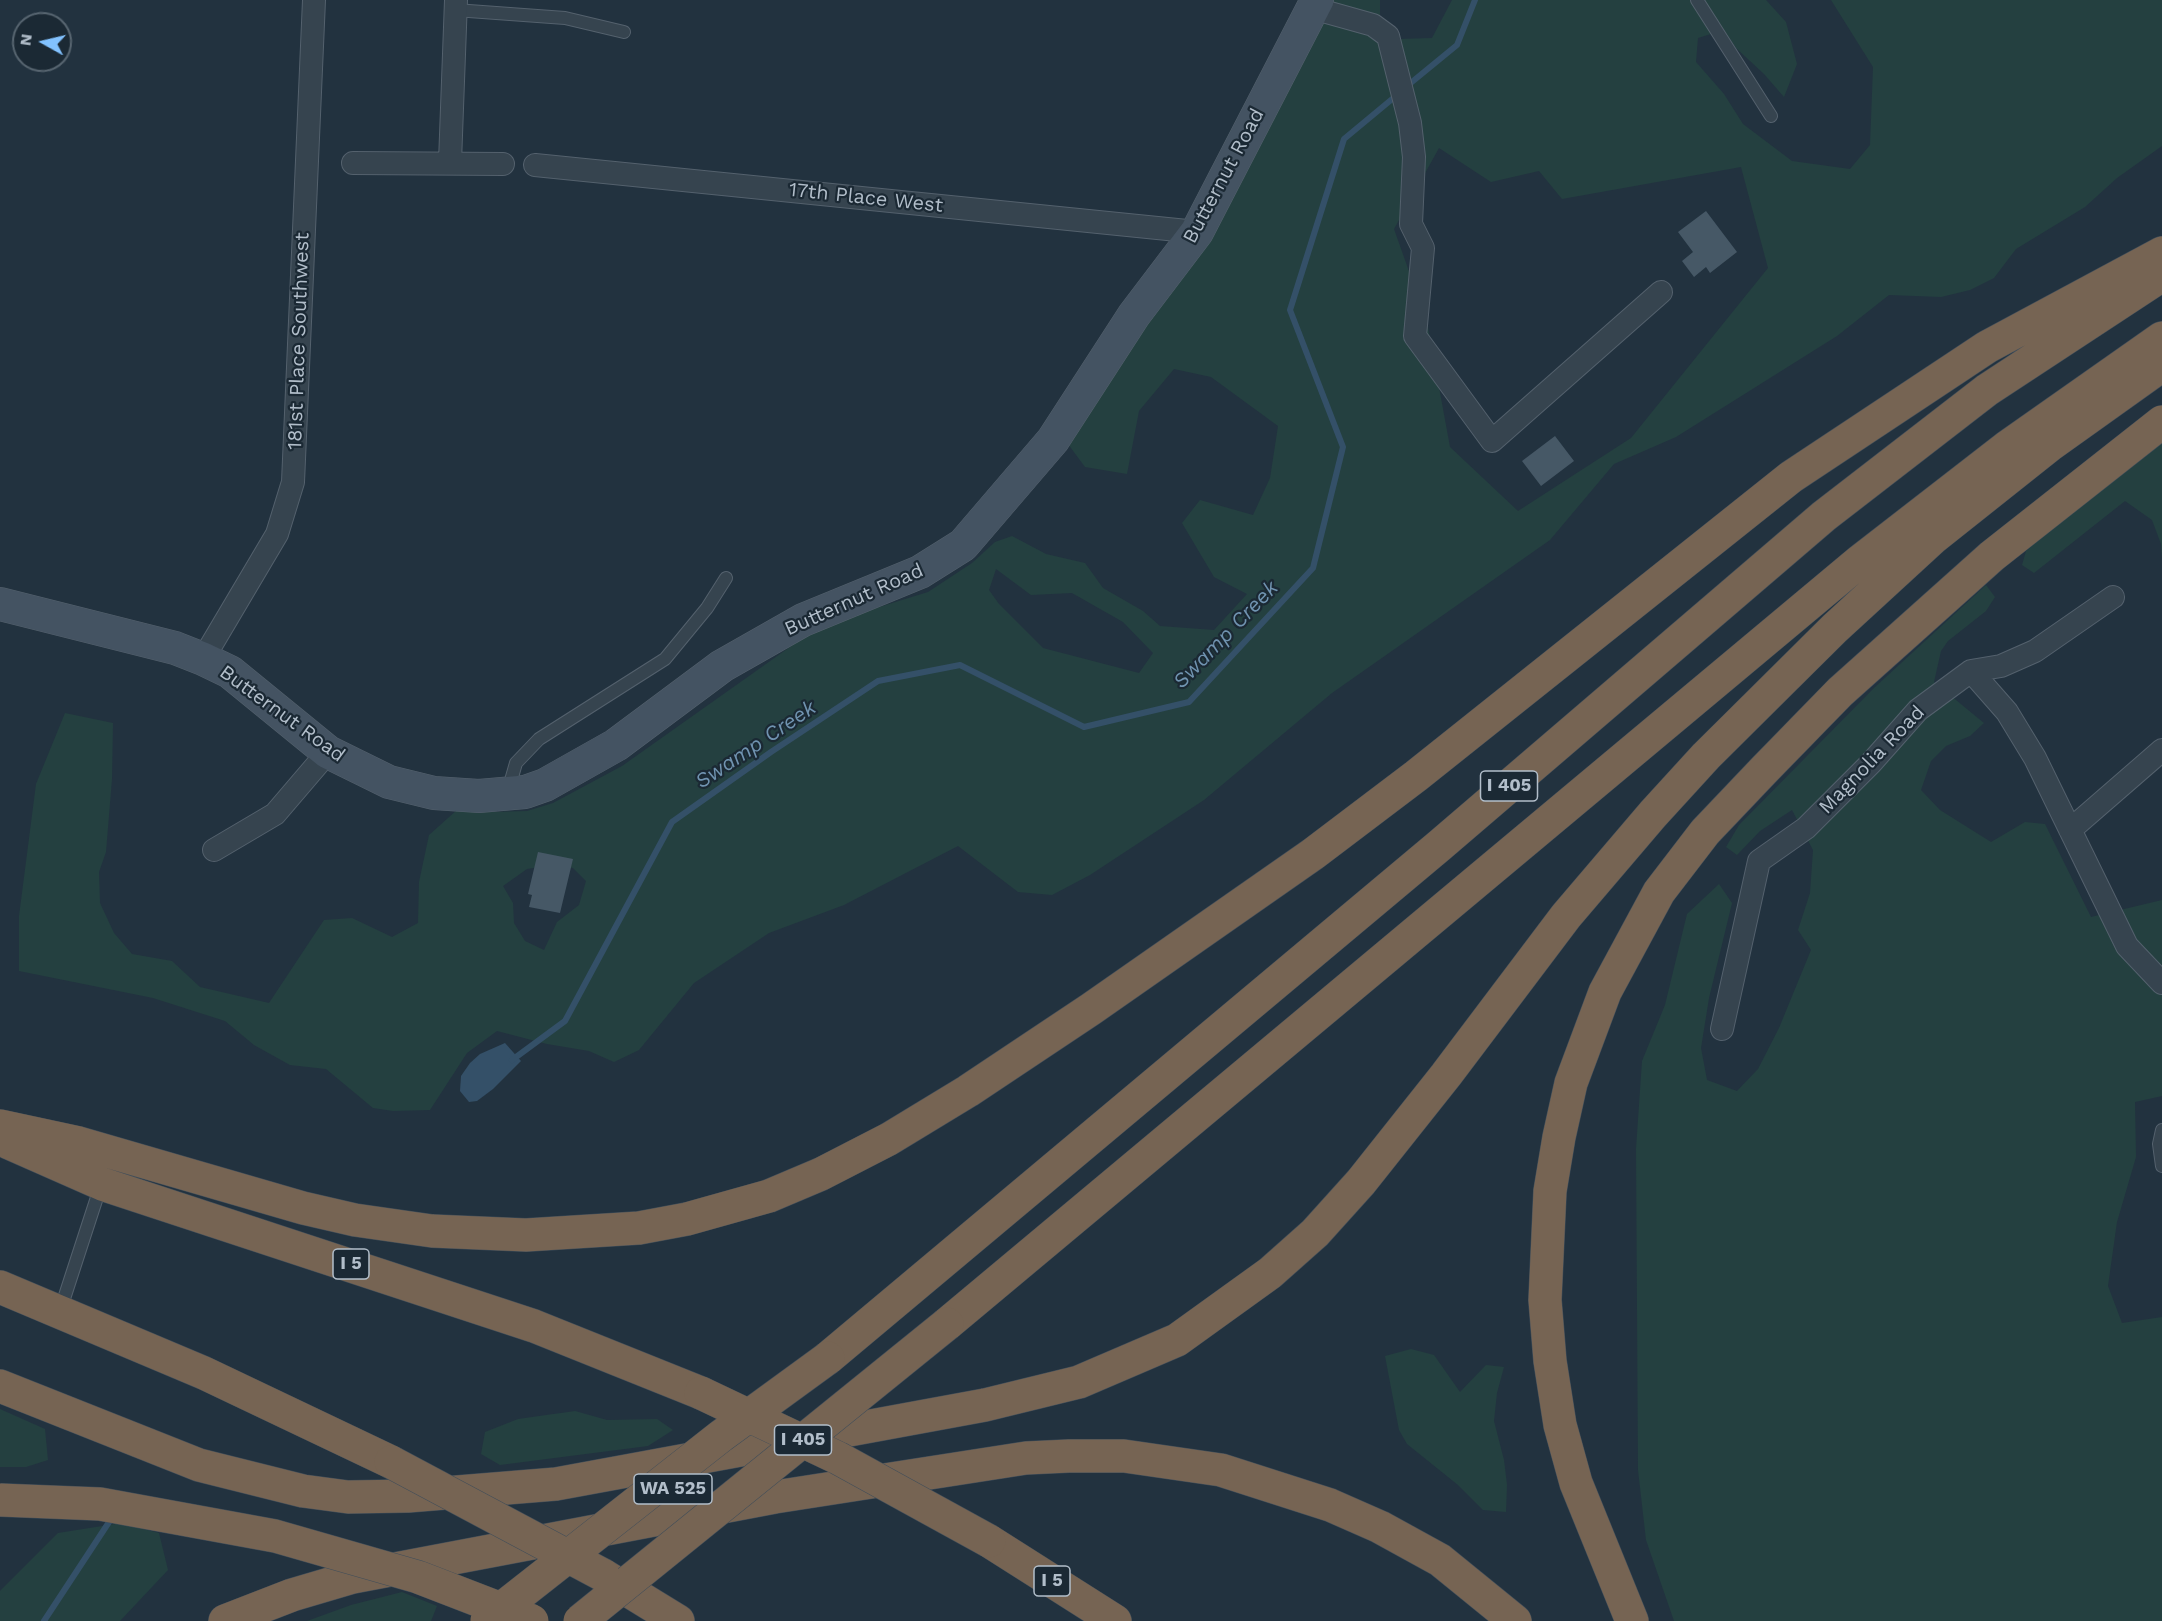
<!DOCTYPE html>
<style>
body{margin:0}
#map{position:relative;width:2162px;height:1621px;overflow:hidden;background:#22323f;font-family:"Work Sans",sans-serif}
canvas{display:block}
.north{position:absolute;left:12px;top:12px;width:60px;height:60px;box-sizing:border-box;background:#1b2934;border:2px solid #576570;border-radius:50%;rotate:278deg;font-size:16px;font-weight:700;line-height:24px;text-align:center;color:#b2beca}
.north::after{content:'';display:block;margin:auto;width:21px;height:27px;background:#82c2ff;clip-path:polygon(50% 0,100% 100%,50% 72%,0 100%)}
</style>
<div id="map">
<canvas width="2162" height="1621"></canvas>
<div class="north">N</div>
</div>
<script>
const ctx = document.querySelector('canvas').getContext('2d');
ctx.lineJoin = 'round';
function fillPath(path, color) { ctx.fillStyle = color; ctx.fill(path, 'evenodd'); }
const poly = rows => new Path2D(rows.map(r => 'M' + r).join(''));
function trace(path, color, width, dash) { ctx.strokeStyle = color; ctx.lineWidth = width; ctx.lineCap = dash ? 'butt' : 'round'; ctx.setLineDash(dash || []); ctx.stroke(path); }
function write(font, color, halo, rows, align = 'center') {
  ctx.font = font + ' "Work Sans",sans-serif'; ctx.lineWidth = 4.5; ctx.setLineDash([]); ctx.textBaseline = 'middle'; ctx.strokeStyle = halo; ctx.fillStyle = color; for (const [text, x, y, turn = 0] of rows) {
    ctx.save(); ctx.translate(x, y); ctx.rotate((+turn || 0) * Math.PI / 180); ctx.textAlign = isNaN(turn) ? turn : align; if (halo) ctx.strokeText(text, 0, 0); ctx.fillText(text, 0, 0); ctx.restore();
  }
}
fillPath(poly([
 [1327,0,1380,0,1380,22,1398,39,1432,38,1452,0,1766,0,1786,22,1797,64,1784,97,1764,74,1736,48,1724,30,1698,38,1696,62,1724,94,1743,124,1792,161,1850,169,1870,145,1873,67,1831,0,2162,0,2162,146,2117,178,2085,207,2016,249,1994,278,1970,290,1941,297,1889,295,1837,336,1676,437,1614,464,1550,540,1332,693,1204,800,1090,875,1052,895,1018,892,958,846,844,905,769,933,694,983,639,1050,614,1062,589,1051,547,1044,497,1031,467,1053,430,1110,393,1111,373,1108,326,1069,290,1065,254,1045,225,1021,153,998,19,971,19,916,36,784,65,713,113,723,112,779,106,852,99,872,100,903,114,933,132,954,172,961,200,987,269,1003,324,920,352,918,392,937,418,923,419,882,429,835,457,810,491,812,527,811,553,803,622,766,821,625,928,592,972,563,995,542,1012,536,1046,554,1085,563,1103,588,1143,611,1160,626,1214,630,1247,594,1214,577,1182,523,1200,500,1253,515,1270,478,1278,426,1211,377,1174,369,1139,411,1127,474,1085,467,1065,440],
 [1439,148,1491,182,1539,171,1562,199,1741,167,1768,268,1631,438,1518,511,1450,447,1427,322,1394,229],
 [996,569,1031,595,1072,593,1123,622,1153,653,1139,673,1043,648,999,604,989,590],
 [553,865,573,868,586,881,579,905,557,922,544,950,525,941,514,923,513,903,503,886,527,869],
 [2162,440,2162,559,2161,544,2152,520,2125,501,2034,573,2022,565,2026,551,2060,521],
 [1986,585,1995,597,1986,611,1948,641,1941,651,1934,682,1984,723,1970,736,1946,746,1931,761,1921,790,1940,810,1991,842,2025,822,2045,824,2091,917,2162,900,2162,1096,2135,1102,2136,1157,2117,1222,2108,1286,2122,1323,2162,1317,2162,1621,1674,1621,1646,1540,1638,1470,1636,1149,1642,1061,1665,1005,1687,914,1719,884,1732,903,1709,998,1701,1048,1707,1080,1737,1091,1758,1069,1779,1028,1811,950,1798,930,1810,893,1813,850,1792,810,1760,831,1737,855,1726,847,1739,825,1874,688],
 [1411,1349,1434,1355,1460,1392,1486,1365,1504,1367,1497,1393,1494,1421,1504,1460,1507,1485,1506,1512,1483,1510,1458,1485,1407,1444,1399,1430,1385,1356],
 [0,1409,45,1429,48,1460,26,1467,0,1467],
 [575,1411,607,1420,657,1419,673,1430,648,1446,500,1465,481,1454,485,1432,518,1419],
 [121,1523,159,1533,168,1570,120,1621,0,1621,0,1591,58,1533],
 [402,1592,437,1606,431,1621,307,1621,351,1605]
]), '#244040');
fillPath(poly([
 [505,1043,521,1061,493,1089,477,1101,469,1102,460,1091,461,1076,470,1063,480,1054]
]), '#345068');
trace(poly([
 [1407,86,1457,45,1475,0],
 [512,1060,565,1021,672,822,771,752,878,681,960,665,1084,727,1189,702,1313,568,1343,447,1290,310,1344,139,1397,95],
 [44,1621,113,1516]
]), '#345068', 6);
fillPath(poly([
 [1706,211,1737,252,1710,273,1706,267,1694,277,1682,261,1693,252,1678,232],
 [1555,436,1574,461,1541,486,1522,461],
 [538,852,573,859,560,913,529,907,532,895,528,894]
]), '#465866');
const lane = poly([
 [1697,0,1771,116],
 [455,10,565,18,624,32],
 [508,791,516,763,539,739,665,659,707,608,726,578],
 [2162,1130,2159,1144,2162,1166],
 [60,1311,101,1185]
]);
const street = poly([
 [1312,8,1373,25,1388,36,1410,123,1414,157,1411,224,1423,248,1415,336,1492,441,1661,292],
 [450,162,456,0],
 [353,163,503,164],
 [535,165,1197,232],
 [203,659,277,534,293,482,314,0],
 [1971,671,2007,712,2035,758,2127,946,2162,983],
 [2070,830,2162,750],
 [214,850,275,814,328,752],
 [1722,1029,1759,861,1806,828,1871,763,1918,710,1971,671,2001,666,2035,651,2113,597]
]);
const secondary = poly([
 [0,604,175,648,203,659,230,672,328,752,389,782,434,793,479,796,525,792,545,785,616,745,722,666,803,620,920,572,963,545,1053,440,1134,315,1197,232,1317,0]
]);
const highway = poly([
 [0,1126,79,1143,303,1208,355,1220,432,1231,526,1235,639,1228,687,1219,769,1196,821,1174,889,1139,968,1091,1091,1009,1313,854,1416,776,1791,477,1987,347,2162,253],
 [9,1143,102,1184,534,1326,701,1393],
 [0,1287,204,1373,391,1462],
 [947,1324,1860,561,2007,447,2162,338],
 [828,1358,1439,846,1824,516,1987,390,2162,275],
 [0,1386,199,1465,303,1491,348,1497,408,1496,556,1484,985,1405,1079,1382,1177,1340,1270,1273,1315,1233,1361,1182,1446,1075,1566,916,1653,814,1706,756,1835,628,1933,538,2050,445,2162,365],
 [989,1541,1115,1621],
 [603,1575,678,1621],
 [225,1621,292,1595,353,1577,775,1497,1026,1458,1069,1456,1124,1456,1221,1470,1330,1505,1380,1527,1440,1560,1515,1621],
 [1632,1621,1576,1483,1560,1425,1550,1361,1545,1300,1550,1191,1559,1137,1571,1083,1605,992,1659,892,1705,832,1763,771,1840,692,1992,556,2162,422]
]);
trace(lane, '#54616d', 14);
trace(street, '#54616d', 24);
trace(secondary, '#54616d', 34);
trace(highway, '#414e5a', 34);
trace(lane, '#36444f', 12);
trace(street, '#36444f', 22);
trace(secondary, '#445362', 33);
trace(highway, '#766453', 33);
const highwayBridge = poly([
 [701,1393,838,1458,989,1541],
 [391,1462,603,1575],
 [0,1500,100,1504,275,1536,418,1577,532,1621],
 [487,1620,721,1436,828,1358],
 [580,1621,947,1324]
]);
trace(highwayBridge, '#414e5a', 34, []);
trace(highwayBridge, '#766453', 33);
for (const [x, y, w] of [
 [1509,786,57],
 [351,1264,36],
 [803,1440,57],
 [673,1489,78],
 [1052,1581,36]
]) { const box = new Path2D(); box.roundRect(x - w / 2, y - 15, w, 30, 4.5); ctx.fillStyle = '#1b2934'; ctx.fill(box); trace(box, '#b2beca', 1.5); }
write('bold 18px', '#b2beca', null, [
 ["I 405",1509,786],
 ["I 5",351,1264],
 ["I 405",803,1440],
 ["WA 525",673,1489],
 ["I 5",1052,1581]
]);
write('20px', '#b2beca', '#1b2934', [
 ["Butternut Road",1224,176,-62],
 ["17th Place West",866,198,6],
 ["181st Place Southwest",299,341,-88],
 ["Butternut Road",854,600,-24],
 ["Butternut Road",282,714,36],
 ["Magnolia Road",1872,760,-46]
]);
write('italic 21px', '#7093b0', '#1b2934', [
 ["Swamp Creek",1226,635,-46],
 ["Swamp Creek",756,745,-34]
]);
</script>
